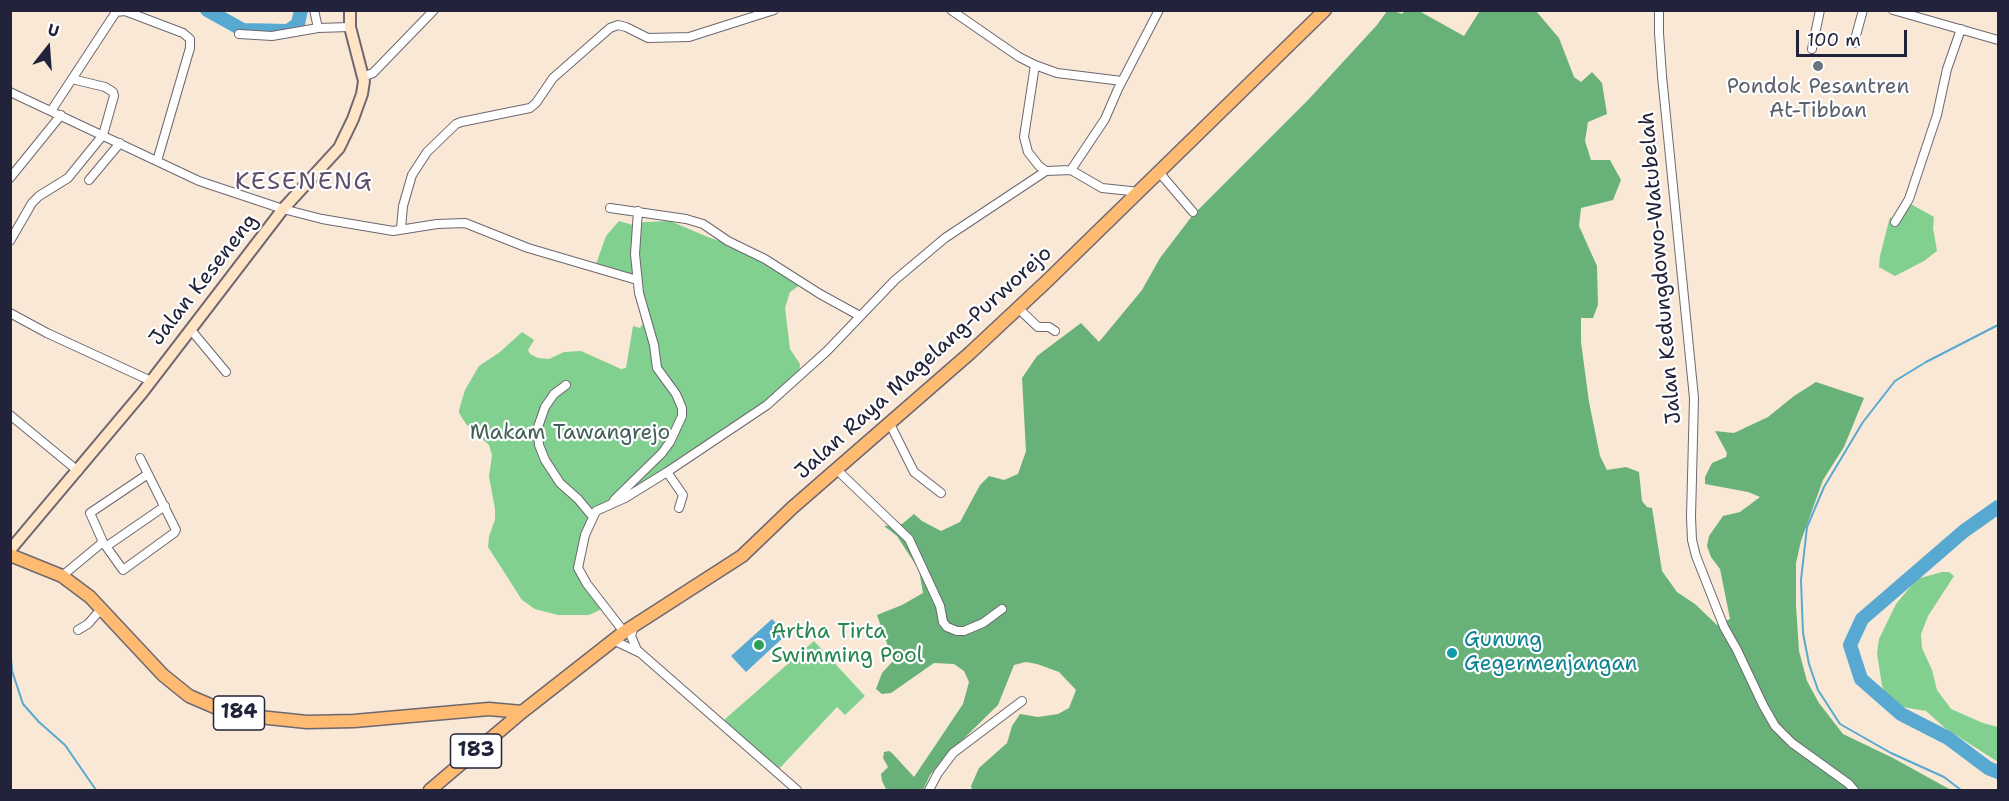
<!DOCTYPE html>
<style>
body{margin:0}
#map{position:relative;width:2009px;height:801px;overflow:hidden;background:#f8e8d5;font-family:"Shantell Sans",sans-serif}
canvas{display:block}
.frame{position:absolute;inset:0;border:12px solid #22223b;pointer-events:none}
.north{position:absolute;left:18px;top:18px;width:60px;height:60px;-webkit-text-stroke:4px #fff;paint-order:stroke;rotate:17deg;font-size:16px;font-weight:700;line-height:24px;text-align:center;color:#22223b}
.north::after{content:'';display:block;margin:auto;width:21px;height:27px;background:#22223b;clip-path:polygon(50% 0,100% 100%,50% 72%,0 100%)}
.scale{position:absolute;left:1796px;top:30px;width:111px;height:27px;box-sizing:border-box;border:3px solid #22223b;border-top:0;padding-left:8px;font-size:18px;line-height:21px;white-space:nowrap;color:#22223b;-webkit-text-stroke:4px #fff;paint-order:stroke}
</style>
<div id="map">
<canvas width="2009" height="801"></canvas>
<div class="frame"></div>
<div class="north">U</div>
<div class="scale">100 m</div>
</div>
<script>
const ctx = document.querySelector('canvas').getContext('2d');
ctx.lineJoin = 'round';
function fillPath(path, color) { ctx.fillStyle = color; ctx.fill(path, 'evenodd'); }
const poly = rows => new Path2D(rows.map(r => 'M' + r).join(''));
function trace(path, color, width, dash) { ctx.strokeStyle = color; ctx.lineWidth = width; ctx.lineCap = dash ? 'butt' : 'round'; ctx.setLineDash(dash || []); ctx.stroke(path); }
function write(font, color, halo, rows, align = 'center') {
  ctx.font = font + ' "Shantell Sans",sans-serif'; ctx.lineWidth = 4.5; ctx.setLineDash([]); ctx.textBaseline = 'middle'; ctx.strokeStyle = halo; ctx.fillStyle = color; for (const [text, x, y, turn = 0] of rows) {
    ctx.save(); ctx.translate(x, y); ctx.rotate((+turn || 0) * Math.PI / 180); ctx.textAlign = isNaN(turn) ? turn : align; if (halo) ctx.strokeText(text, 0, 0); ctx.fillText(text, 0, 0); ctx.restore();
  }
}
fillPath(poly([
 [1909,203,1934,217,1933,228,1937,251,1924,261,1895,276,1879,267,1880,256,1890,217,1895,221],
 [619,221,633,225,645,222,670,221,708,237,762,256,800,285,790,292,785,308,790,349,800,364,799,373,775,396,688,453,654,479,610,501,592,519,576,571,602,609,589,615,558,615,535,609,522,600,488,547,489,536,495,520,495,509,489,477,492,455,489,445,466,424,459,413,459,410,465,390,479,366,500,352,522,332,534,340,528,350,530,354,538,358,549,359,564,352,581,351,621,369,626,368,633,326,640,328,645,321,637,289,632,280,595,267,606,236],
 [1942,572,1949,572,1954,576,1928,616,1921,634,1922,648,1932,670,1937,690,1951,709,1983,723,1998,727,1998,762,1945,728,1926,711,1903,707,1885,692,1882,686,1877,653,1879,639,1896,604,1917,579],
 [814,641,865,696,845,715,837,707,778,770,724,720]
]), '#81d090');
fillPath(poly([
 [1387,11,1394,11,1402,14,1405,11,1419,11,1464,36,1479,12,1477,11,1536,11,1559,38,1574,77,1581,82,1592,72,1602,83,1607,114,1588,122,1585,141,1591,160,1610,160,1621,180,1613,200,1581,208,1579,226,1597,266,1598,305,1593,318,1581,318,1581,342,1589,402,1600,456,1607,470,1626,467,1639,472,1642,501,1647,507,1652,508,1662,571,1677,592,1695,604,1717,625,1730,619,1720,569,1711,557,1707,546,1709,536,1723,516,1740,512,1760,497,1748,492,1705,484,1705,477,1712,463,1726,457,1727,453,1715,431,1734,433,1768,417,1794,396,1816,382,1864,398,1844,447,1823,480,1801,541,1796,563,1796,605,1799,651,1807,681,1819,703,1843,734,1893,758,1951,790,972,790,971,786,979,768,1007,743,1012,726,1020,714,1038,717,1058,714,1069,708,1076,690,1059,672,1037,664,1026,662,1014,665,998,705,946,756,930,775,923,790,887,790,886,789,882,781,881,774,888,767,883,758,884,752,889,751,892,753,914,777,963,704,969,682,964,671,954,664,934,663,891,693,882,694,876,689,882,673,893,661,877,615,902,605,923,593,919,570,897,536,884,526,902,524,914,514,922,521,941,531,960,522,980,485,989,476,1004,480,1018,474,1026,451,1022,378,1037,356,1081,323,1099,342,1142,290,1160,258,1192,216,1308,100,1377,25]
]), '#68b27a');
fillPath(poly([
 [772,619,787,634,746,672,731,656]
]), '#57a9d2');
trace(poly([
 [10,644,12,671,23,704,39,722,65,745,96,790],
 [1961,790,1944,777,1891,753,1840,724,1818,690,1809,664,1803,633,1801,580,1807,527,1824,487,1863,422,1895,381,1926,362,1998,325]
]), '#57a9d2', 2);
trace(poly([
 [207,10,243,30,288,31,298,24,301,10],
 [1998,507,1964,531,1862,619,1850,645,1861,679,1901,714,1948,738,1988,768,1998,772]
]), '#57a9d2', 14);
const street = poly([
 [314,10,318,28],
 [951,10,1019,57,1035,65,1057,73,1122,81],
 [1659,10,1659,33,1662,76,1694,398,1691,517,1692,540,1696,556,1724,627,1737,650,1763,705,1775,726,1792,743,1849,784,1854,790],
 [1893,10,1998,40],
 [239,34,272,36,318,28,350,27],
 [1854,43,1863,10],
 [1812,49,1820,10],
 [1035,65,1024,137,1028,152,1039,166,1046,171],
 [363,77,373,73,434,10],
 [10,92,199,181,283,209,322,219,393,231,437,224,465,223,528,248,637,280],
 [51,111,116,12,125,11,183,33,190,39,190,48,157,161],
 [1071,170,1102,188,1140,192],
 [1158,171,1193,212],
 [10,178,61,115],
 [89,180,120,143],
 [610,208,686,219,703,224,728,241,765,259,820,294,860,316],
 [1895,222,1909,199,1937,115,1947,69,1961,29],
 [401,228,403,206,412,175,427,152,456,124,461,122,530,108,536,103,553,78,610,28,618,25,626,27,648,38,689,37,774,10],
 [10,241,32,203,39,196,68,178,103,135,114,96,113,92,105,87,72,79],
 [1018,308,1038,327,1049,327,1055,331],
 [10,313,47,333,151,381],
 [191,330,226,372],
 [566,385,554,394,545,407,538,427,539,445,545,460,560,483,578,499,593,517],
 [10,415,78,471],
 [889,422,914,472,941,493],
 [140,458,176,530,174,533,123,570,103,542,90,513,148,474],
 [836,469,909,539,940,606,943,622,947,627,957,631,964,631,983,623,1002,609],
 [667,472,683,495,679,508],
 [614,500,662,453,670,442,682,416,682,408,676,394,657,368,654,345,639,293,635,254,638,211],
 [107,546,165,506],
 [62,576,103,542],
 [634,626,631,636,637,650,797,790],
 [78,630,88,624,101,609],
 [624,632,587,584,578,568,585,535,596,511,625,498,667,472,767,405,827,351,895,280,945,238,1046,171,1071,170,1105,119,1118,89,1159,10],
 [615,641,638,652],
 [929,790,938,773,953,753,1022,701]
]);
const secondary = poly([
 [10,550,142,393,283,209,339,148,353,119,362,94,364,81,350,27,350,10]
]);
const primary = poly([
 [10,555,62,576,90,597,163,675,189,696,217,708,259,717,307,722,354,721,489,709,522,712],
 [430,790,522,712,624,632,742,556,792,508,970,353,1047,281,1325,10]
]);
trace(street, '#6d6771', 10);
trace(secondary, '#6d6771', 14);
trace(primary, '#6d6771', 15);
trace(street, '#fff', 8);
trace(secondary, '#ffe4c6', 10);
trace(primary, '#ffbb71', 12);
for (const [x, y, r, color] of [
 [1818,66,6,"#6b7280"],
 [759,645,6,"#2e9e5b"],
 [1452,653,6,"#0f9aa8"]
]) { const dot = new Path2D(); dot.arc(x, y, r, 0, 2 * Math.PI); ctx.fillStyle = color; ctx.fill(dot); trace(dot, '#fff', 2); }
for (const [x, y, w] of [
 [239,713,51],
 [476,751,51]
]) { const box = new Path2D(); box.roundRect(x - w / 2, y - 17, w, 34, 4.5); ctx.fillStyle = '#fff'; ctx.fill(box); trace(box, '#22223b', 1.5); }
write('bold 20px', '#22223b', null, [
 ["184",239,713],
 ["183",476,751]
]);
write('21px', '#5b616d', '#fff', [
 ["Pondok Pesantren",1818,88],
 ["At-Tibban",1818,112]
]);
write('21px', '#22223b', '#fff', [
 ["Jalan Kedungdowo-Watubelah",1661,268,-95],
 ["Jalan Keseneng",204,280,-52],
 ["Jalan Raya Magelang-Purworejo",924,363,-42]
]);
write('21px', '#435f59', '#fff', [
 ["Makam Tawangrejo",570,434]
]);
write('21px', '#27864d', '#fff', [
 ["Artha Tirta",771,633],
 ["Swimming Pool",771,657]
], 'left');
write('21px', '#0d838f', '#fff', [
 ["Gunung",1464,641],
 ["Gegermenjangan",1464,665]
], 'left');
ctx.letterSpacing = '1.5px';
write('24px', '#5f4f6a', '#fff', [
 ["KESENENG",304,183]
]);
ctx.letterSpacing = '0px';
</script>
